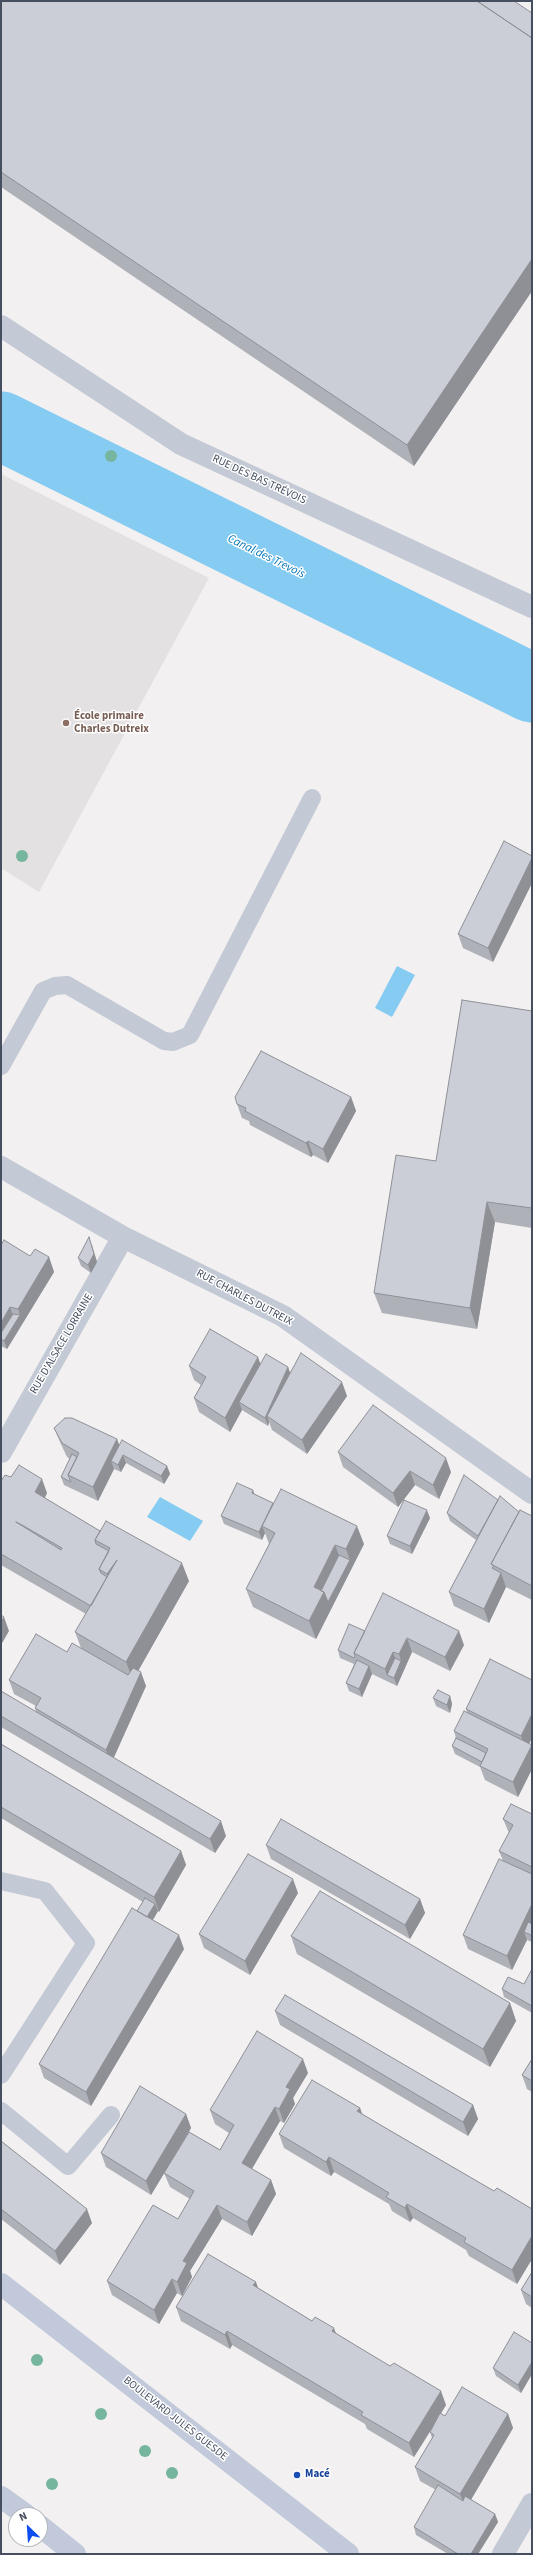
<!DOCTYPE html>
<meta charset="utf-8">
<style>
body{margin:0}
#map{position:relative;width:533px;height:2555px;overflow:hidden;background:#f2f0f0;font-family:"Source Sans 3",sans-serif}
canvas{display:block}
.frame{position:absolute;inset:0;border:2px solid #464f5f;pointer-events:none}
.north{position:absolute;left:8px;top:2507px;width:40px;height:40px;box-sizing:border-box;background:#fff;border:1px solid #b5b9bf;border-radius:50%;rotate:335deg;font-size:11px;font-weight:700;line-height:16px;text-align:center;color:#464f5f}
.north::after{content:'';display:block;margin:auto;width:14px;height:18px;background:#0e4eee;clip-path:polygon(50% 0,100% 100%,50% 72%,0 100%)}
</style>
<div id="map">
<canvas width="533" height="2555"></canvas>
<div class="frame"></div>
<div class="north">N</div>
</div>
<script>
const ctx = document.querySelector('canvas').getContext('2d');
ctx.lineJoin = 'round';
function fillPath(path, color) { ctx.fillStyle = color; ctx.fill(path, 'evenodd'); }
const poly = rows => new Path2D(rows.map(r => 'M' + r).join(''));
function trace(path, color, width, dash) { ctx.strokeStyle = color; ctx.lineWidth = width; ctx.lineCap = dash ? 'butt' : 'round'; ctx.setLineDash(dash || []); ctx.stroke(path); }
function write(font, color, halo, rows, align = 'center') {
  ctx.font = font + ' "Source Sans 3",sans-serif'; ctx.lineWidth = 3; ctx.setLineDash([]); ctx.textBaseline = 'middle'; ctx.strokeStyle = halo; ctx.fillStyle = color; for (const [text, x, y, turn = 0] of rows) {
    ctx.save(); ctx.translate(x, y); ctx.rotate((+turn || 0) * Math.PI / 180); ctx.textAlign = isNaN(turn) ? turn : align; if (halo) ctx.strokeText(text, 0, 0); ctx.fillText(text, 0, 0); ctx.restore();
  }
}
fillPath(poly([
 [1,474,209,578,39,892,1,868]
]), '#e3e1e2');
fillPath(poly([
 [397,966,415,975,392,1017,375,1008],
 [160,1497,203,1521,190,1541,147,1517]
]), '#86cbf2');
trace(poly([
 [1,426,532,688]
]), '#86cbf2', 69);
trace(poly([
 [1,1066,43,991,55,986,67,985,164,1041,173,1042,190,1035,312,798],
 [1,1881,45,1891,86,1943,1,2075],
 [1,2111,68,2166,111,2115]
]), '#c3c9d5', 18);
trace(poly([
 [1,326,181,444,532,607],
 [1,1167,123,1237,283,1316,532,1493],
 [1,1452,123,1237],
 [503,2554,532,2504]
]), '#c3c9d5', 22);
trace(poly([
 [1,2284,348,2554],
 [1,2497,26,2515],
 [40,2526,75,2554]
]), '#c1c9da', 22);
ctx.fillStyle = '#76b69f';
for (const [x, y] of [
 [111,456],
 [22,856],
 [37,2360],
 [101,2414],
 [145,2451],
 [172,2473],
 [52,2484]
]) { ctx.beginPath(); ctx.arc(x, y, 6, 0, 2 * Math.PI); ctx.fill(); }
fillPath(poly([
 [1,1,532,13,532,291,414,466,1,187],
 [532,856,532,883,493,962,463,948,458,934],
 [532,1011,532,1228,495,1222,477,1329,382,1313,374,1293,436,1161],
 [351,1097,356,1111,328,1163,313,1155,311,1157,250,1125,249,1121,242,1118,237,1104],
 [1,1245,30,1256,49,1257,54,1272,7,1349,1,1346],
 [92,1245,97,1262,91,1273,81,1266,78,1258],
 [261,1364,288,1367,290,1374,347,1396,307,1454,272,1430,269,1422,268,1426,242,1410,230,1432,199,1412,194,1398,201,1385,194,1380,189,1366],
 [54,1428,117,1439,119,1445,167,1466,170,1474,164,1484,126,1463,121,1472,114,1469,98,1501,64,1485,61,1477,70,1459,67,1457,60,1442],
 [338,1452,451,1472,439,1499,415,1485,398,1507,343,1467],
 [1,1481,47,1493,45,1498,100,1531,189,1581,138,1671,146,1686,113,1758,226,1836,215,1853,1,1727,1,1691,36,1712,35,1708,36,1706,14,1694,9,1680,67,1652,81,1648,75,1632,86,1614,1,1565],
 [255,1495,273,1503,273,1504,364,1544,316,1639,253,1607,246,1589,269,1544,265,1533,262,1540,224,1524,221,1516],
 [498,1500,519,1512,532,1516,532,1600,506,1587,489,1623,454,1606,449,1592,476,1540,450,1521,447,1513],
 [430,1518,412,1554,390,1544,387,1536],
 [365,1631,464,1645,450,1671,412,1652,397,1686,372,1674,362,1697,349,1691,346,1683,354,1664,340,1658,338,1650],
 [532,1680,532,1738,529,1744,532,1745,532,1769,518,1797,485,1780,480,1767,455,1754,452,1746,456,1738,454,1731,467,1713,466,1709],
 [450,1696,452,1704,450,1713,436,1706,433,1698],
 [1,1744,181,1851,186,1865,159,1912,158,1911,153,1920,184,1949,91,2106,44,2078,39,2064,143,1902,1,1818],
 [532,1814,532,1942,527,1940,512,1970,468,1949,463,1935,503,1861,499,1851,509,1833,503,1819],
 [266,1845,420,1899,425,1913,410,1939,271,1859],
 [298,1893,250,1975,204,1948,199,1934],
 [291,1936,510,2003,516,2021,490,2067,297,1954],
 [532,1971,532,2013,504,1997,502,1989,524,1984],
 [275,2011,473,2105,478,2119,468,2136,280,2025],
 [532,2059,532,2092,527,2089,522,2075],
 [308,2073,293,2098,295,2104,284,2123,280,2121,252,2169,271,2180,276,2194,252,2236,222,2219,190,2271,192,2277,182,2296,177,2293,159,2324,112,2295,107,2281,178,2219,190,2199,170,2187,164,2173,173,2159,151,2195,106,2167,101,2153,186,2114,191,2128,189,2132,220,2150,229,2133,215,2124,210,2110],
 [360,2108,362,2114,494,2191,532,2209,532,2259,517,2284,469,2256,466,2250,413,2218,410,2222,392,2211,389,2204,334,2172,331,2176,284,2148,279,2134],
 [1,2141,92,2223,60,2265,1,2219],
 [532,2272,532,2308,526,2304,521,2290],
 [258,2288,312,2321,336,2333,446,2405,441,2413,445,2416,508,2414,513,2428,471,2500,495,2514,498,2522,478,2554,448,2554,416,2535,414,2527,436,2490,420,2481,415,2467,432,2438,430,2432,414,2457,367,2429,365,2424,232,2345,230,2349,181,2321,176,2307],
 [532,2343,532,2374,521,2393,496,2376,493,2368]
]), '#afb1b8');
fillPath(poly([
 [532,259,532,291,414,466,407,445],
 [532,858,532,883,493,962,488,948],
 [351,1097,356,1111,328,1163,323,1149],
 [308,1141,313,1155,311,1157,306,1143],
 [487,1202,495,1222,477,1329,470,1308],
 [89,1237,97,1262,91,1273,88,1265],
 [49,1257,54,1272,7,1349,4,1341,20,1315,18,1309],
 [10,1307,15,1321,1,1339,1,1323],
 [258,1357,263,1371,239,1402,242,1410,230,1432,225,1418],
 [288,1367,291,1375,267,1416,269,1422,268,1426,265,1418],
 [342,1382,347,1396,307,1454,302,1440],
 [117,1439,122,1453,111,1461,114,1469,98,1501,93,1487],
 [123,1455,126,1463,121,1472,118,1465],
 [446,1458,451,1472,439,1499,433,1485],
 [167,1466,170,1474,164,1484,161,1476],
 [410,1471,415,1485,398,1507,393,1493],
 [42,1479,47,1493,40,1506,35,1492],
 [253,1490,256,1498,252,1493],
 [273,1503,276,1511,262,1526,265,1533,262,1540,259,1532],
 [427,1510,430,1518,412,1554,410,1546],
 [357,1526,364,1544,316,1639,309,1621,314,1587,335,1545,342,1563,350,1560,346,1549],
 [115,1562,109,1581,107,1574],
 [182,1563,189,1581,133,1680,126,1662],
 [501,1573,506,1587,489,1623,484,1609],
 [4,1617,9,1631,1,1645,1,1622],
 [459,1631,464,1645,450,1671,445,1657],
 [407,1638,412,1652,397,1686,394,1678,401,1661,399,1654],
 [393,1652,398,1666,387,1675,385,1669],
 [369,1666,372,1674,362,1697,359,1689],
 [141,1672,146,1686,111,1764,106,1750],
 [450,1696,452,1704,450,1713,447,1705],
 [532,1714,532,1738,526,1750,521,1736],
 [532,1745,532,1769,518,1797,513,1782],
 [221,1821,226,1836,215,1853,210,1839],
 [181,1851,186,1865,159,1912,154,1897],
 [293,1879,298,1893,250,1975,245,1961],
 [420,1899,425,1913,410,1939,405,1925],
 [155,1904,158,1911,148,1928,145,1920],
 [532,1904,532,1928,524,1932,527,1940,512,1970,507,1956],
 [179,1935,184,1949,91,2106,86,2092],
 [510,2003,516,2021,490,2067,483,2049],
 [303,2059,308,2073,293,2098,295,2104,284,2123,279,2109,286,2087],
 [473,2105,478,2119,468,2136,463,2122],
 [275,2107,280,2121,247,2177,242,2163],
 [360,2108,365,2122,357,2111],
 [186,2114,191,2128,151,2195,146,2181],
 [329,2157,334,2172,331,2176,326,2162],
 [271,2180,276,2194,252,2236,247,2222],
 [407,2204,413,2218,410,2222,405,2208],
 [217,2205,222,2219,190,2271,192,2277,182,2296,177,2282,183,2261],
 [87,2209,92,2223,60,2265,55,2251],
 [532,2236,532,2259,517,2284,512,2270],
 [172,2279,177,2293,159,2324,154,2310],
 [256,2282,261,2296,253,2285],
 [334,2328,339,2342,332,2331],
 [227,2331,232,2345,230,2349,225,2335],
 [532,2362,532,2374,521,2393,518,2385],
 [441,2391,446,2405,414,2457,409,2443],
 [508,2414,513,2428,466,2508,460,2494],
 [495,2514,498,2522,478,2554,471,2554]
]), '#8e9096');
const building = poly([
 [1,1,477,1,532,38,532,259,407,445,1,172,1,1],
 [477,1,514,1,532,13,532,38,477,1],
 [504,841,532,856,532,858,488,948,458,934,504,841],
 [462,1000,532,1011,532,1208,487,1202,470,1308,374,1293,396,1155,436,1161,462,1000],
 [261,1051,351,1097,323,1149,308,1141,306,1143,245,1111,246,1108,237,1104,235,1097,261,1051],
 [89,1237,94,1254,88,1265,78,1258,89,1237],
 [4,1240,30,1256,35,1249,49,1257,18,1309,10,1307,1,1323,1,1245,4,1240],
 [13,1314,20,1315,4,1341,1,1339,1,1333,13,1314],
 [210,1329,258,1357,225,1418,194,1398,206,1377,189,1366,210,1329],
 [301,1353,342,1382,302,1440,267,1416,301,1353],
 [266,1354,288,1367,265,1418,239,1402,266,1354],
 [373,1405,446,1458,433,1485,410,1471,393,1493,338,1452,373,1405],
 [65,1418,72,1418,117,1439,93,1487,68,1475,79,1453,62,1443,54,1428,65,1418],
 [122,1440,167,1466,161,1476,123,1455,118,1465,111,1461,122,1440],
 [72,1454,77,1457,68,1475,71,1482,61,1477,72,1454],
 [19,1465,42,1479,35,1492,100,1531,95,1540,96,1544,109,1551,99,1569,101,1573,107,1577,91,1606,1,1554,1,1481,5,1475,11,1477,19,1465],
 [16,1522,22,1525,62,1548,61,1550,16,1522],
 [464,1475,498,1500,478,1536,447,1513,464,1475],
 [237,1483,253,1490,252,1493,273,1503,259,1532,221,1516,237,1483],
 [281,1489,357,1526,346,1549,335,1545,314,1587,324,1592,309,1621,246,1589,275,1533,262,1526,281,1489],
 [500,1496,519,1512,491,1564,494,1566,492,1568,501,1573,484,1609,449,1592,500,1496],
 [404,1500,427,1510,410,1546,387,1536,404,1500],
 [520,1510,532,1516,532,1586,491,1564,520,1510],
 [106,1521,182,1563,126,1662,75,1632,117,1560,107,1574,99,1569,110,1548,95,1540,106,1521],
 [339,1555,350,1560,328,1602,324,1592,321,1591,339,1555],
 [383,1593,459,1631,445,1657,407,1638,399,1654,393,1652,385,1669,354,1653,383,1593],
 [1,1615,4,1617,1,1622,1,1615],
 [349,1624,365,1631,354,1653,355,1656,354,1658,338,1650,349,1624],
 [36,1634,67,1652,72,1643,128,1675,133,1668,141,1672,106,1750,35,1708,41,1698,9,1680,36,1634],
 [395,1658,401,1661,394,1678,387,1675,395,1658],
 [490,1659,532,1680,532,1714,521,1736,466,1709,490,1659],
 [357,1660,369,1666,359,1689,346,1683,357,1660],
 [438,1690,450,1696,447,1705,433,1698,438,1690],
 [1,1691,221,1821,210,1839,1,1716,1,1691],
 [464,1711,532,1745,513,1782,480,1766,488,1749,454,1731,464,1711],
 [456,1738,486,1753,482,1762,452,1746,456,1738],
 [1,1744,181,1851,154,1897,1,1807,1,1744],
 [511,1804,532,1814,532,1867,499,1851,513,1825,503,1819,511,1804],
 [281,1819,420,1899,405,1925,266,1845,281,1819],
 [248,1854,293,1879,245,1961,199,1934,248,1854],
 [499,1859,532,1874,532,1904,507,1956,463,1935,499,1859],
 [320,1891,510,2003,483,2049,291,1936,320,1891],
 [145,1898,155,1904,147,1917,137,1911,145,1898],
 [132,1908,179,1935,86,2092,39,2064,132,1908],
 [528,1922,532,1924,532,1932,531,1935,524,1932,528,1922],
 [531,1971,532,1971,532,2006,502,1989,508,1977,524,1984,531,1971],
 [285,1995,473,2105,463,2122,275,2011,285,1995],
 [257,2031,303,2059,286,2087,290,2089,279,2109,275,2107,242,2163,271,2180,247,2222,217,2205,183,2261,187,2263,177,2282,172,2279,154,2310,107,2281,153,2205,178,2219,194,2191,164,2173,189,2132,220,2150,234,2125,210,2110,257,2031],
 [532,2059,532,2081,522,2075,532,2059],
 [312,2080,360,2108,357,2111,389,2130,494,2191,497,2188,532,2209,532,2236,512,2270,464,2242,466,2238,407,2204,405,2208,386,2197,389,2193,361,2176,329,2157,326,2162,279,2134,312,2080],
 [140,2086,186,2114,146,2181,101,2153,140,2086],
 [1,2141,87,2209,55,2251,1,2209,1,2141],
 [208,2254,256,2282,253,2285,312,2321,315,2317,334,2328,332,2331,360,2348,390,2366,394,2363,441,2391,409,2443,361,2415,363,2412,227,2331,225,2335,176,2307,208,2254],
 [532,2272,532,2297,521,2290,532,2272],
 [514,2332,532,2343,532,2362,518,2385,493,2368,514,2332],
 [462,2387,508,2414,460,2494,415,2467,434,2435,430,2432,440,2413,445,2416,462,2387],
 [438,2485,463,2501,465,2496,495,2514,471,2554,458,2554,414,2527,438,2485]
]);
fillPath(building, '#cbced6');
trace(building, '#8e9096', 1);
for (const [x, y, r, color] of [
 [66,723,4,"#8d6e63"],
 [297,2475,4,"#1a4fb4"]
]) { const dot = new Path2D(); dot.arc(x, y, r, 0, 2 * Math.PI); ctx.fillStyle = color; ctx.fill(dot); trace(dot, '#fff', 1.5); }
write('11px', '#464f5f', '#fff', [
 ["RUE DES BAS TRÉVOIS",259,480,25],
 ["RUE CHARLES DUTREIX",244,1298,28],
 ["RUE D'ALSACE LORRAINE",62,1344,-60],
 ["BOULEVARD JULES GUESDE",175,2419,38]
]);
write('bold 11px', '#785e54', '#fff', [
 ["École primaire",74,717],
 ["Charles Dutreix",74,730]
], 'left');
write('bold 11px', '#164399', '#fff', [
 ["Macé",305,2475]
], 'left');
write('italic 12px', '#0375b5', '#fff', [
 ["Canal des Trevois",266,557,26]
]);
</script>
